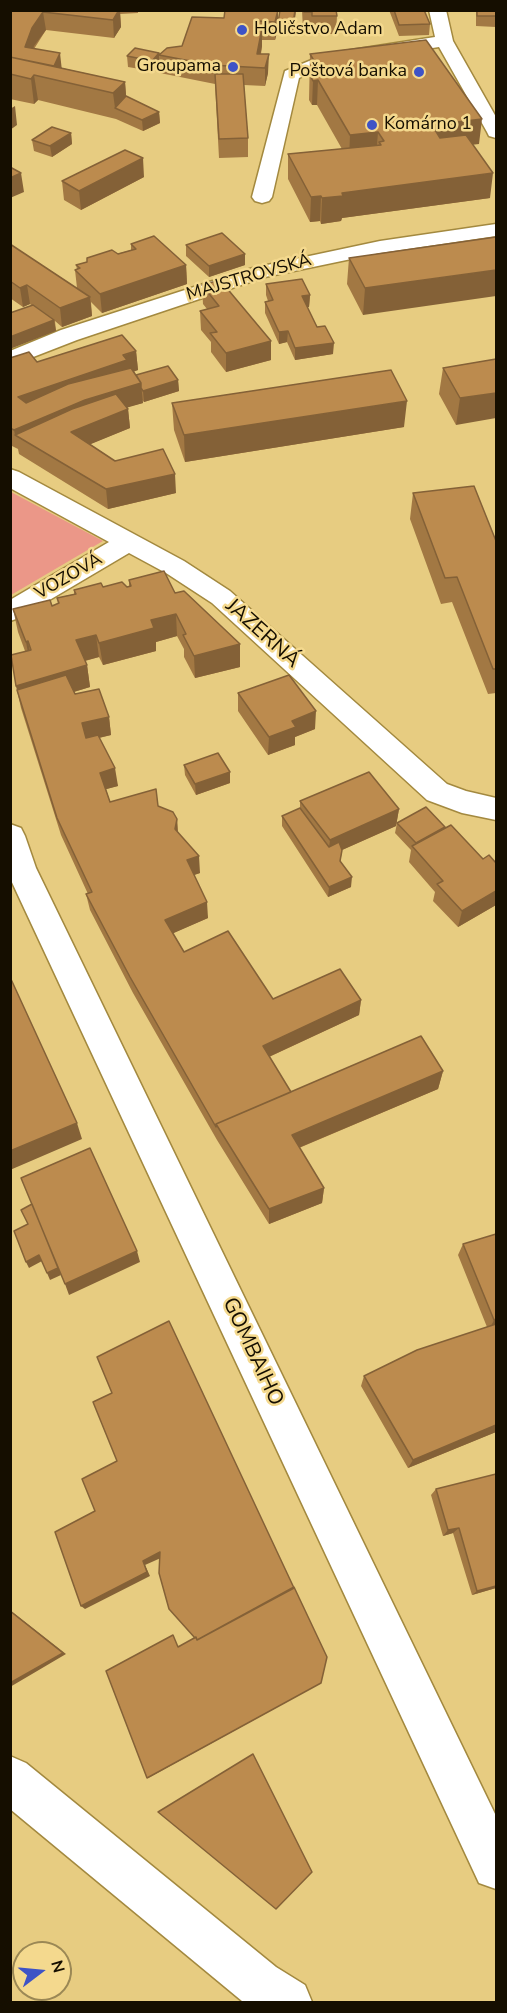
<!DOCTYPE html>
<meta charset="utf-8">
<style>
body{margin:0}
#map{position:relative;width:507px;height:2013px;overflow:hidden;background:#e7cc81;font-family:"Nunito Sans",sans-serif}
canvas{display:block}
.frame{position:absolute;inset:0;border:12px solid #150e00;pointer-events:none}
.north{position:absolute;left:12px;top:1941px;width:60px;height:60px;box-sizing:border-box;background:#f4d98e;border:2px solid #9b8855;border-radius:50%;rotate:74deg;font-size:16px;font-weight:700;line-height:24px;text-align:center;color:#150e00}
.north::after{content:'';display:block;margin:auto;width:21px;height:27px;background:#3e53c6;clip-path:polygon(50% 0,100% 100%,50% 72%,0 100%)}
</style>
<div id="map">
<canvas width="507" height="2013"></canvas>
<div class="frame"></div>
<div class="north">N</div>
</div>
<script>
const ctx = document.querySelector('canvas').getContext('2d');
ctx.lineJoin = 'round';
function fillPath(path, color) { ctx.fillStyle = color; ctx.fill(path, 'evenodd'); }
const poly = rows => new Path2D(rows.map(r => 'M' + r).join(''));
function trace(path, color, width, dash) { ctx.strokeStyle = color; ctx.lineWidth = width; ctx.lineCap = dash ? 'butt' : 'round'; ctx.setLineDash(dash || []); ctx.stroke(path); }
function write(font, color, halo, rows, align = 'center') {
  ctx.font = font + ' "Nunito Sans",sans-serif'; ctx.lineWidth = 5; ctx.setLineDash([]); ctx.textBaseline = 'middle'; ctx.strokeStyle = halo; ctx.fillStyle = color; for (const [text, x, y, turn = 0] of rows) {
    ctx.save(); ctx.translate(x, y); ctx.rotate((+turn || 0) * Math.PI / 180); ctx.textAlign = isNaN(turn) ? turn : align; if (halo) ctx.strokeText(text, 0, 0); ctx.fillText(text, 0, 0); ctx.restore();
  }
}
fillPath(poly([
 [10,492,11,492,103,541,11,595]
]), '#eb9788');
const minor = poly([
 [429,10,446,10,453,41,496,117,496,138,489,136,487,132,439,47,330,64,299,78,272,197,269,201,262,203,255,201,252,197,285,71,326,54,435,37,429,10],
 [496,224,496,236,380,253,265,277,77,340,10,366,10,351,61,330,253,268,380,241,496,224],
 [10,469,19,472,184,561,230,591,447,784,466,791,496,798,496,820,462,813,427,800,212,603,166,573,129,553,19,618,10,621,10,600,109,542,10,488,10,469],
 [10,824,21,828,25,836,36,868,496,1816,496,1889,479,1883,10,878,10,824],
 [10,1756,26,1763,276,1967,305,1985,312,2002,242,2001,10,1809,10,1756]
]);
trace(minor, '#a3893f', 3);
fillPath(minor, '#fff');
fillPath(poly([
 [10,10,138,10,138,13,120,14,121,27,114,38,46,30,34,49,62,68,125,82,126,96,159,112,160,123,143,131,116,119,38,100,34,104,10,99],
 [280,10,296,10,293,34,278,34,278,28,275,40,262,40,262,46,261,54,268,73,265,86,244,85,248,138,248,157,219,158,215,84,160,73,159,55,182,46,224,18,278,22],
 [302,10,336,10,337,16,336,34,312,34,311,30,303,30],
 [389,10,424,10,430,24,429,35,399,36],
 [476,10,496,10,496,27,476,26],
 [159,53,160,64,152,71,128,67,127,56],
 [310,54,479,144,473,144,490,198,342,218,341,221,321,224,320,221,310,222,288,179,288,154,342,149,317,105,312,105,309,100],
 [71,133,72,144,52,157,34,151,32,140],
 [144,177,81,210,64,200,62,181],
 [496,237,363,315,347,284,349,258],
 [10,244,77,288,75,270,77,269,76,265,131,250,131,244,186,265,187,284,102,313,91,302,92,316,62,327,55,321,56,331,32,306,30,304,23,307,10,298],
 [186,245,245,254,245,265,209,277,186,256],
 [266,284,310,295,309,307,307,307,317,327,333,354,295,360,287,342,279,344,265,313,265,302,268,301,266,295],
 [202,285,271,360,226,372,211,352,211,342,201,330,200,311,207,309,203,304],
 [136,351,138,370,134,371,136,375,178,380,179,391,144,402,142,400,143,403,127,407,128,409,130,428,90,444,115,461,176,493,108,509,19,454,18,449,10,445,10,358,37,362],
 [496,359,456,425,439,394,443,368],
 [172,403,404,427,185,462,174,430],
 [413,493,496,541,496,693,488,694,452,602,441,604,410,519],
 [129,580,175,593,240,644,240,667,195,678,184,657,184,649,177,636,156,642,156,651,103,665,99,657,85,661,87,665,90,687,74,692,75,694,109,717,111,735,99,738,118,786,106,789,110,802,158,806,177,819,178,833,200,873,194,875,208,918,173,933,184,952,273,999,361,1000,359,1015,269,1057,291,1092,443,1071,438,1089,299,1148,324,1188,322,1203,269,1224,217,1140,133,993,90,910,86,894,88,894,61,835,21,708,16,686,25,651,18,632,13,609,52,606,58,604,57,598,74,594,74,590,103,587,129,587],
 [238,693,315,729,295,737,295,745,268,755,238,711],
 [184,765,230,783,196,795,185,775],
 [300,801,399,809,396,826,342,850,340,862,351,887,328,897,282,826,282,816,300,808],
 [397,823,445,828,483,859,496,863,496,905,458,927,433,901,435,892,409,862,411,850,395,833],
 [496,1234,496,1432,408,1468,361,1386,364,1376,487,1327,458,1255,463,1244],
 [436,1489,496,1588,472,1595,453,1533,443,1536,431,1495]
]), '#a27843');
fillPath(poly([
 [119,10,120,10,121,27,114,38,113,20],
 [278,10,278,28,275,40,275,22],
 [295,10,296,10,293,34,293,24],
 [43,12,46,30,34,46,28,66,25,47,32,28],
 [262,28,262,46,258,67,257,54],
 [60,53,62,71,51,72],
 [159,53,160,64,152,71,152,61],
 [269,54,268,73,265,86,265,68],
 [34,75,38,100,34,104,31,79],
 [318,80,317,105,312,105,313,81],
 [125,82,127,107,115,108,113,93],
 [15,106,17,125,10,130,10,109],
 [159,112,160,123,143,131,142,120],
 [482,119,479,144,429,150,432,125],
 [378,132,376,157,349,160,350,135],
 [71,133,72,144,52,157,50,146],
 [143,158,144,177,81,210,79,191],
 [21,173,24,192,10,198,10,178],
 [493,173,490,198,342,218,341,221,321,224,322,198,342,193],
 [321,196,320,221,310,222,311,197],
 [245,254,245,265,209,277,209,266],
 [186,265,187,284,102,313,100,294],
 [496,270,496,296,363,315,365,288],
 [27,285,30,304,23,307,20,288],
 [310,295,309,307,302,308,302,296],
 [90,297,92,316,62,327,60,308],
 [54,320,56,331,10,349,10,337],
 [288,331,287,342,279,344,279,332],
 [271,341,271,360,226,372,226,353],
 [334,343,333,354,295,360,295,348],
 [136,351,138,370,21,416,18,397],
 [178,380,179,391,144,402,143,391],
 [141,383,143,403,88,419,15,435,14,430,85,400],
 [496,393,496,418,456,425,460,398],
 [407,401,404,427,185,462,184,435],
 [128,409,130,428,74,451,71,432],
 [175,474,176,493,108,509,106,489],
 [176,614,177,636,156,642,156,651,103,665,99,643,151,620],
 [96,635,99,657,80,662,76,640],
 [28,641,32,664,30,664,26,642],
 [240,644,240,667,195,678,194,656],
 [87,665,90,687,23,707,16,686],
 [316,711,315,729,295,737,295,745,268,755,269,737,292,721],
 [109,717,111,735,85,741,82,723],
 [115,768,118,786,103,790,100,773],
 [230,772,230,783,196,795,195,784],
 [399,809,396,826,342,850,339,871,328,856,330,840],
 [177,819,178,836,175,829],
 [199,856,200,873,188,877,187,860],
 [352,877,351,887,328,897,329,887],
 [496,891,496,905,458,927,462,911],
 [207,902,208,918,167,936,165,920],
 [361,1000,359,1015,262,1060,263,1046],
 [443,1071,438,1089,291,1151,292,1135],
 [77,1123,82,1139,10,1170,10,1151],
 [324,1188,322,1203,269,1224,269,1209],
 [137,1251,140,1262,69,1295,65,1284],
 [39,1255,42,1261,29,1268,26,1262],
 [59,1268,61,1275,50,1280,47,1273],
 [496,1319,496,1327,489,1330,494,1320],
 [496,1425,496,1432,408,1468,413,1460],
 [459,1528,453,1533,443,1536,448,1530],
 [160,1552,163,1557,145,1565,150,1576,85,1609,81,1606,143,1561],
 [496,1586,496,1588,472,1595,477,1591],
 [10,1610,66,1654,10,1687],
 [321,1683,150,1777,147,1778]
]), '#846137');
const building = poly([
 [10,10,119,10,113,20,43,12,32,28,25,47,60,53,54,66,10,57,10,10],
 [225,10,278,10,275,22,259,21,258,28,262,28,257,54,269,54,265,68,211,65,159,55,167,48,182,46,192,17,224,18,225,10],
 [280,10,295,10,293,24,278,23,280,10],
 [303,10,336,10,337,16,312,16,312,12,304,12,303,10],
 [394,10,424,10,430,24,399,25,394,10],
 [477,10,496,10,496,16,477,16,477,10],
 [426,40,482,119,432,125,440,138,466,135,493,173,342,193,343,196,322,198,321,196,311,197,288,154,381,145,379,142,384,141,378,132,350,135,318,80,313,81,310,75,322,74,310,54,426,40],
 [135,48,159,53,152,61,127,56,135,48],
 [10,57,125,82,113,93,34,75,31,79,10,74,10,57],
 [215,74,243,74,248,138,219,139,215,74],
 [126,96,159,112,142,120,115,108,126,96],
 [52,127,71,133,50,146,32,140,52,127],
 [125,150,143,158,79,191,62,181,125,150],
 [10,167,21,173,10,178,10,167],
 [222,233,245,254,209,266,186,245,222,233],
 [154,236,186,265,100,294,75,270,80,268,76,265,87,262,87,258,112,250,118,254,136,249,131,244,154,236],
 [496,237,496,270,365,288,349,258,496,237],
 [10,244,90,297,60,308,27,285,20,288,10,281,10,244],
 [302,279,310,295,302,296,317,327,325,326,334,343,295,348,288,331,279,332,265,302,273,300,266,284,302,279],
 [220,280,271,341,226,353,210,333,217,332,200,311,219,306,202,285,220,280],
 [33,305,54,320,10,337,10,313,33,305],
 [122,335,136,351,123,355,127,360,18,397,26,403,68,384,131,368,141,383,85,400,14,430,10,428,10,358,29,352,37,362,122,335],
 [496,359,496,393,460,398,443,368,496,359],
 [168,366,178,380,143,391,141,388,141,383,136,375,168,366],
 [391,370,407,401,184,435,172,403,391,370],
 [116,394,128,409,71,432,115,461,163,449,175,474,106,489,15,435,72,409,116,394],
 [474,486,496,541,496,669,493,669,457,577,445,578,413,493,474,486],
 [164,571,175,593,184,591,240,644,194,656,183,635,186,634,176,614,151,620,154,628,99,643,96,635,76,640,87,665,16,686,11,655,31,650,28,641,26,642,13,609,50,600,52,606,59,603,57,598,76,594,74,590,101,583,103,587,122,582,127,587,131,586,129,580,164,571],
 [66,675,75,694,99,689,109,717,82,723,86,738,98,735,115,768,100,773,110,802,156,789,158,806,173,812,177,819,175,829,199,856,187,860,207,902,165,920,184,952,228,931,273,999,340,969,361,1000,263,1046,291,1092,216,1124,216,1127,130,977,86,894,92,892,57,818,17,690,66,675],
 [289,675,316,711,292,721,296,727,269,737,238,693,289,675],
 [218,753,230,772,195,784,184,765,218,753],
 [369,772,399,809,330,840,300,801,369,772],
 [426,807,445,827,416,843,397,823,426,807],
 [300,808,329,847,339,842,342,850,340,861,352,877,329,887,282,816,300,808],
 [451,825,483,859,489,855,496,863,496,891,462,911,437,884,443,881,412,846,451,825],
 [10,977,77,1123,10,1151,10,977],
 [421,1036,443,1071,292,1135,324,1188,269,1209,216,1124,421,1036],
 [90,1148,137,1251,65,1284,21,1178,90,1148],
 [32,1204,58,1268,47,1273,39,1255,26,1262,14,1231,28,1224,21,1210,32,1204],
 [496,1234,496,1319,494,1320,463,1244,496,1234],
 [169,1321,294,1588,197,1640,196,1637,195,1638,169,1609,159,1573,160,1552,143,1561,147,1572,81,1606,55,1532,95,1511,82,1479,117,1461,93,1402,112,1393,97,1357,169,1321],
 [496,1324,496,1425,413,1460,364,1376,417,1350,496,1324],
 [496,1474,496,1586,477,1591,459,1528,448,1530,436,1489,496,1474],
 [294,1587,327,1657,321,1683,147,1778,106,1671,173,1635,178,1647,196,1637,197,1640,294,1587],
 [10,1611,63,1653,10,1683,10,1611],
 [253,1754,312,1872,276,1909,158,1812,253,1754]
]);
fillPath(building, '#bc8b4e');
trace(building, '#846137', 1.5);
for (const [x, y, r, color] of [
 [242,30,6,"#3e53c6"],
 [233,67,6,"#3e53c6"],
 [419,72,6,"#3e53c6"],
 [372,125,6,"#3e53c6"]
]) { const dot = new Path2D(); dot.arc(x, y, r, 0, 2 * Math.PI); ctx.fillStyle = color; ctx.fill(dot); trace(dot, '#f4d98e', 2); }
write('18px', '#150e00', '#f4d98e', [
 ["Holičstvo Adam",254,30],
 ["Groupama",221,67,"right"],
 ["Poštová banka",407,72,"right"],
 ["Komárno 1",384,125]
], 'left');
write('18px', '#150e00', '#f4d98e', [
 ["MAJSTROVSKÁ",249,278,-16],
 ["VOZOVÁ",69,577,-30]
]);
write('21px', '#150e00', '#f4d98e', [
 ["JAZERNÁ",262,634,42],
 ["GOMBAIHO",252,1352,65]
]);
</script>
